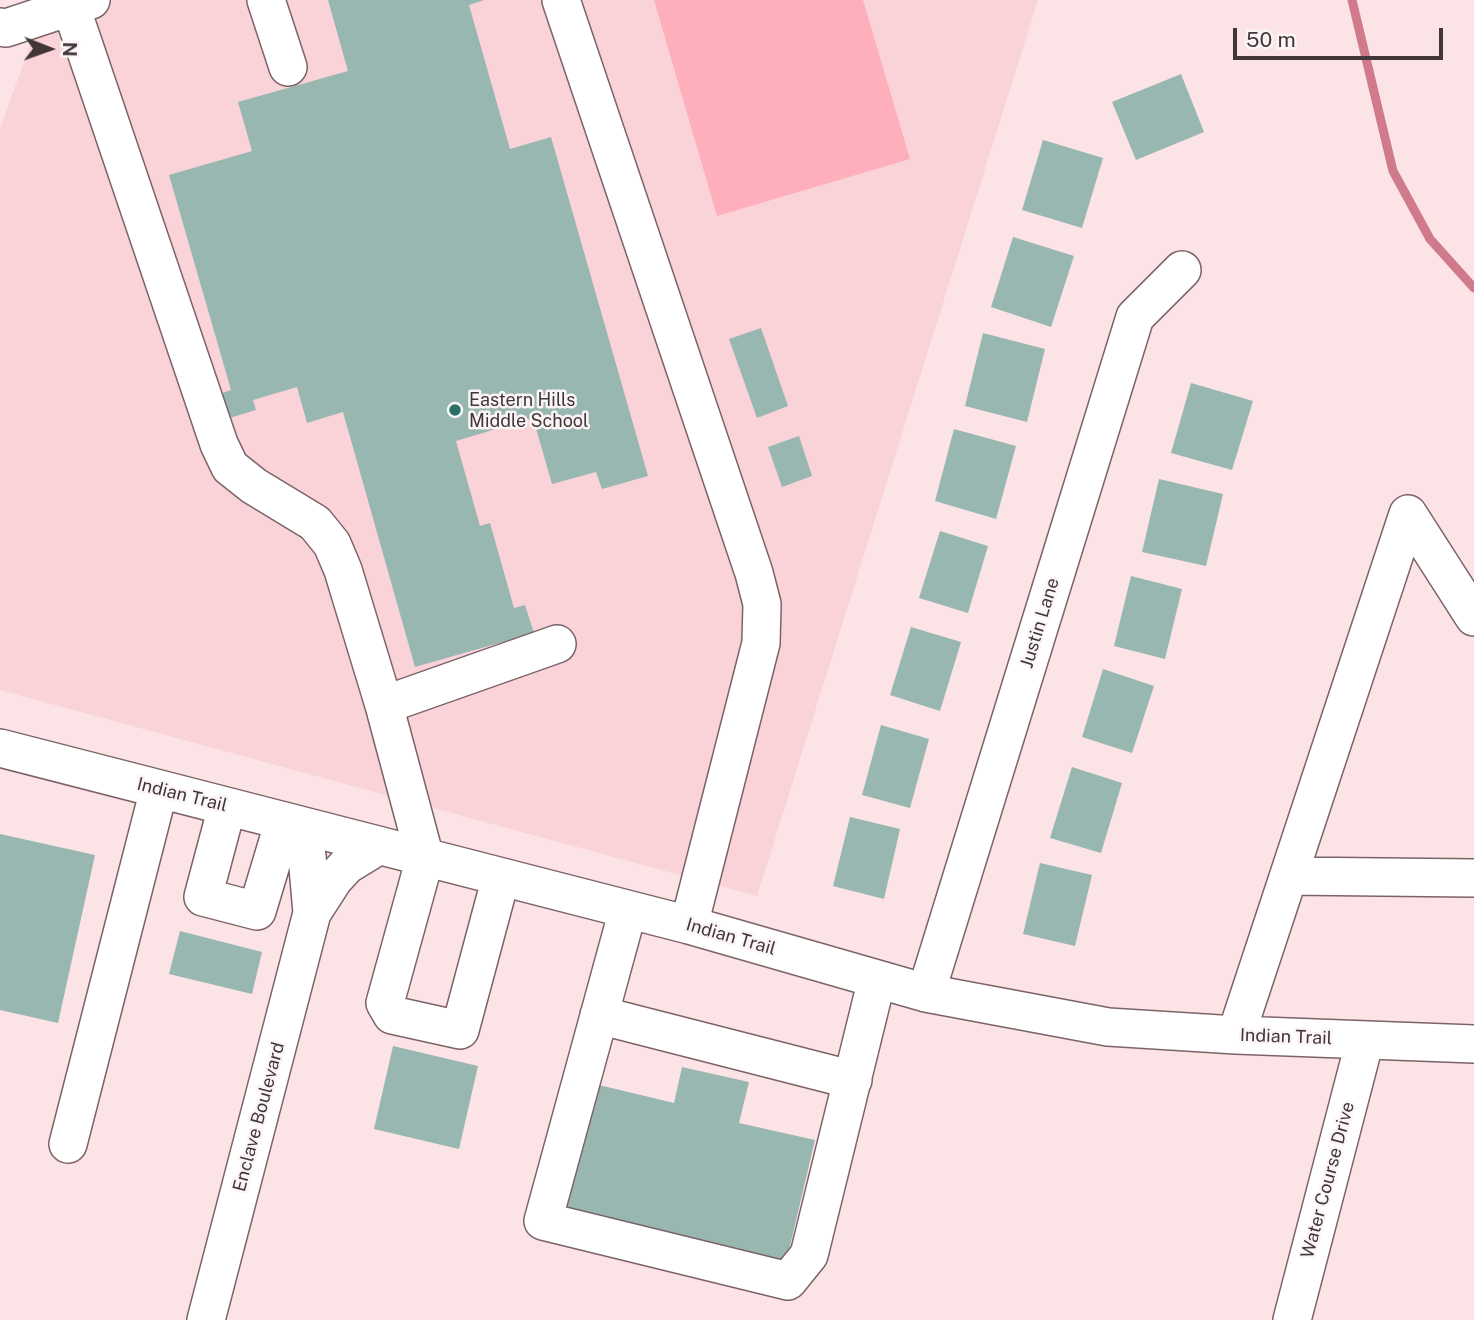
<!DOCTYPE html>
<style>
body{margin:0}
#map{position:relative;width:1474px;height:1320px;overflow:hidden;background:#fbe3e6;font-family:"Public Sans",sans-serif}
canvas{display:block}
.north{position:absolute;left:14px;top:14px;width:70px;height:70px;-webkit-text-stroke:5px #fcf5f6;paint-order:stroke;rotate:91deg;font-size:19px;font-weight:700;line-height:28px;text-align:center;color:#423738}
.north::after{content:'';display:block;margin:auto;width:24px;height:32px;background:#423738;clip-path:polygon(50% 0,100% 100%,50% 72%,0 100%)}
.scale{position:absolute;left:1233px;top:28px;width:210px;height:32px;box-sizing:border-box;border:4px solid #423738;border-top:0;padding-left:9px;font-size:21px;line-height:24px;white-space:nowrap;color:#423738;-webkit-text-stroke:5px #fcf5f6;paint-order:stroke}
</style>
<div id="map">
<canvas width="1474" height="1320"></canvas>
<div class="north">N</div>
<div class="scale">50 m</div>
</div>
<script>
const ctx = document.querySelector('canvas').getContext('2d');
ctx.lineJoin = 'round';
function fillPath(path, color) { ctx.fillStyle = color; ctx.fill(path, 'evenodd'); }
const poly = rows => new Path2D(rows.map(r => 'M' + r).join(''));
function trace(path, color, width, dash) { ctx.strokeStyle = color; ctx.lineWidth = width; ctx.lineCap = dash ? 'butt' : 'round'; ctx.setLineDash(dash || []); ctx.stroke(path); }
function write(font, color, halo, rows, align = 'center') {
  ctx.font = font + ' "Public Sans",sans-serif'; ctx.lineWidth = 5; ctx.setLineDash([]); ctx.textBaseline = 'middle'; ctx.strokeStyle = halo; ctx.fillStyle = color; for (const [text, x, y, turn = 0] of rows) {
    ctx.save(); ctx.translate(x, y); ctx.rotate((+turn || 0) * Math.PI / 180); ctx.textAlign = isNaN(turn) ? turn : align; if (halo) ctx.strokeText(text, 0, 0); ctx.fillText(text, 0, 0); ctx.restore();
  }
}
fillPath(poly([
 [46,0,1038,0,757,896,0,690,0,129]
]), '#f9d3d8');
fillPath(poly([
 [654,0,863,0,910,159,717,216]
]), '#ffafbc');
trace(poly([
 [1352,0,1393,171,1430,239,1474,288]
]), '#d07b8b', 9);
fillPath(poly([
 [328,0,484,0,469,5,510,149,551,137,648,476,602,489,596,472,552,484,533,418,456,441,480,526,490,523,514,608,525,605,534,633,415,667,343,412,307,423,297,387,253,400,256,410,223,420,216,395,231,390,169,175,252,151,238,102,348,71],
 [1181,74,1204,132,1136,160,1112,102],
 [1043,140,1103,158,1082,228,1022,210],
 [1013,237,1074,256,1051,327,991,307],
 [761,328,788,406,757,418,729,339],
 [983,333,1045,349,1027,422,965,406],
 [1191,383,1253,401,1232,470,1171,453],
 [954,429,1016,446,996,519,935,501],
 [799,436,812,476,782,487,768,447],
 [1159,479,1223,494,1206,566,1142,552],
 [940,531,988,546,968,613,919,598],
 [1131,576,1182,589,1165,659,1114,646],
 [911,627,961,642,940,711,890,695],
 [1103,669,1154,686,1132,753,1082,737],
 [881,725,929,739,910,808,862,795],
 [1072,767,1122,783,1101,853,1050,838],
 [850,817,900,829,884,899,833,886],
 [0,834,95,855,58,1023,0,1010],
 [1040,863,1092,875,1075,946,1023,934],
 [180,931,262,952,252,994,169,974],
 [393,1046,478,1066,459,1149,374,1129],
 [682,1067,749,1082,739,1123,815,1140,785,1267,565,1215,595,1084,674,1103]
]), '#99b7b1');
const minor = poly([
 [266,0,288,67],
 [561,0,754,573,762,604,761,643,689,925],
 [71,7,219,444,230,467,254,486,315,523,332,544,343,570,384,705,425,858,385,1003,392,1015,460,1030,501,877],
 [0,27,6,28,91,0],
 [384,705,557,644],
 [0,748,689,925,926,993,1108,1027,1236,1035,1474,1044],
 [227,807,203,897,257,911,284,821],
 [299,825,307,856,312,913],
 [1289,876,1474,878],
 [628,910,543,1221,788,1281,809,1255,877,979],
 [926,993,1135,317,1182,270],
 [599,1015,853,1080],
 [1236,1035,1408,514,1474,617],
 [68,1144,159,789],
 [206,1320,312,913,334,879,347,865,378,846],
 [1292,1320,1365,1040]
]);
trace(minor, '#7c6367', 40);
trace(minor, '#fff', 37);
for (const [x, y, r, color] of [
 [455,410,7,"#297066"]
]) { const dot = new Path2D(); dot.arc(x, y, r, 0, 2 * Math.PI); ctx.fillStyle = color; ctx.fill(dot); trace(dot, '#fcf5f6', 2.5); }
write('18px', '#423738', '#fcf5f6', [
 ["Eastern Hills",469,400],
 ["Middle School",469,421]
], 'left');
write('18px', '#423738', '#fcf5f6', [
 ["Justin Lane",1040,623,-73],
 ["Indian Trail",182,795,14],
 ["Indian Trail",731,937,16],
 ["Indian Trail",1286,1037,2],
 ["Enclave Boulevard",259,1117,-75],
 ["Water Course Drive",1328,1180,-75]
]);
</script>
